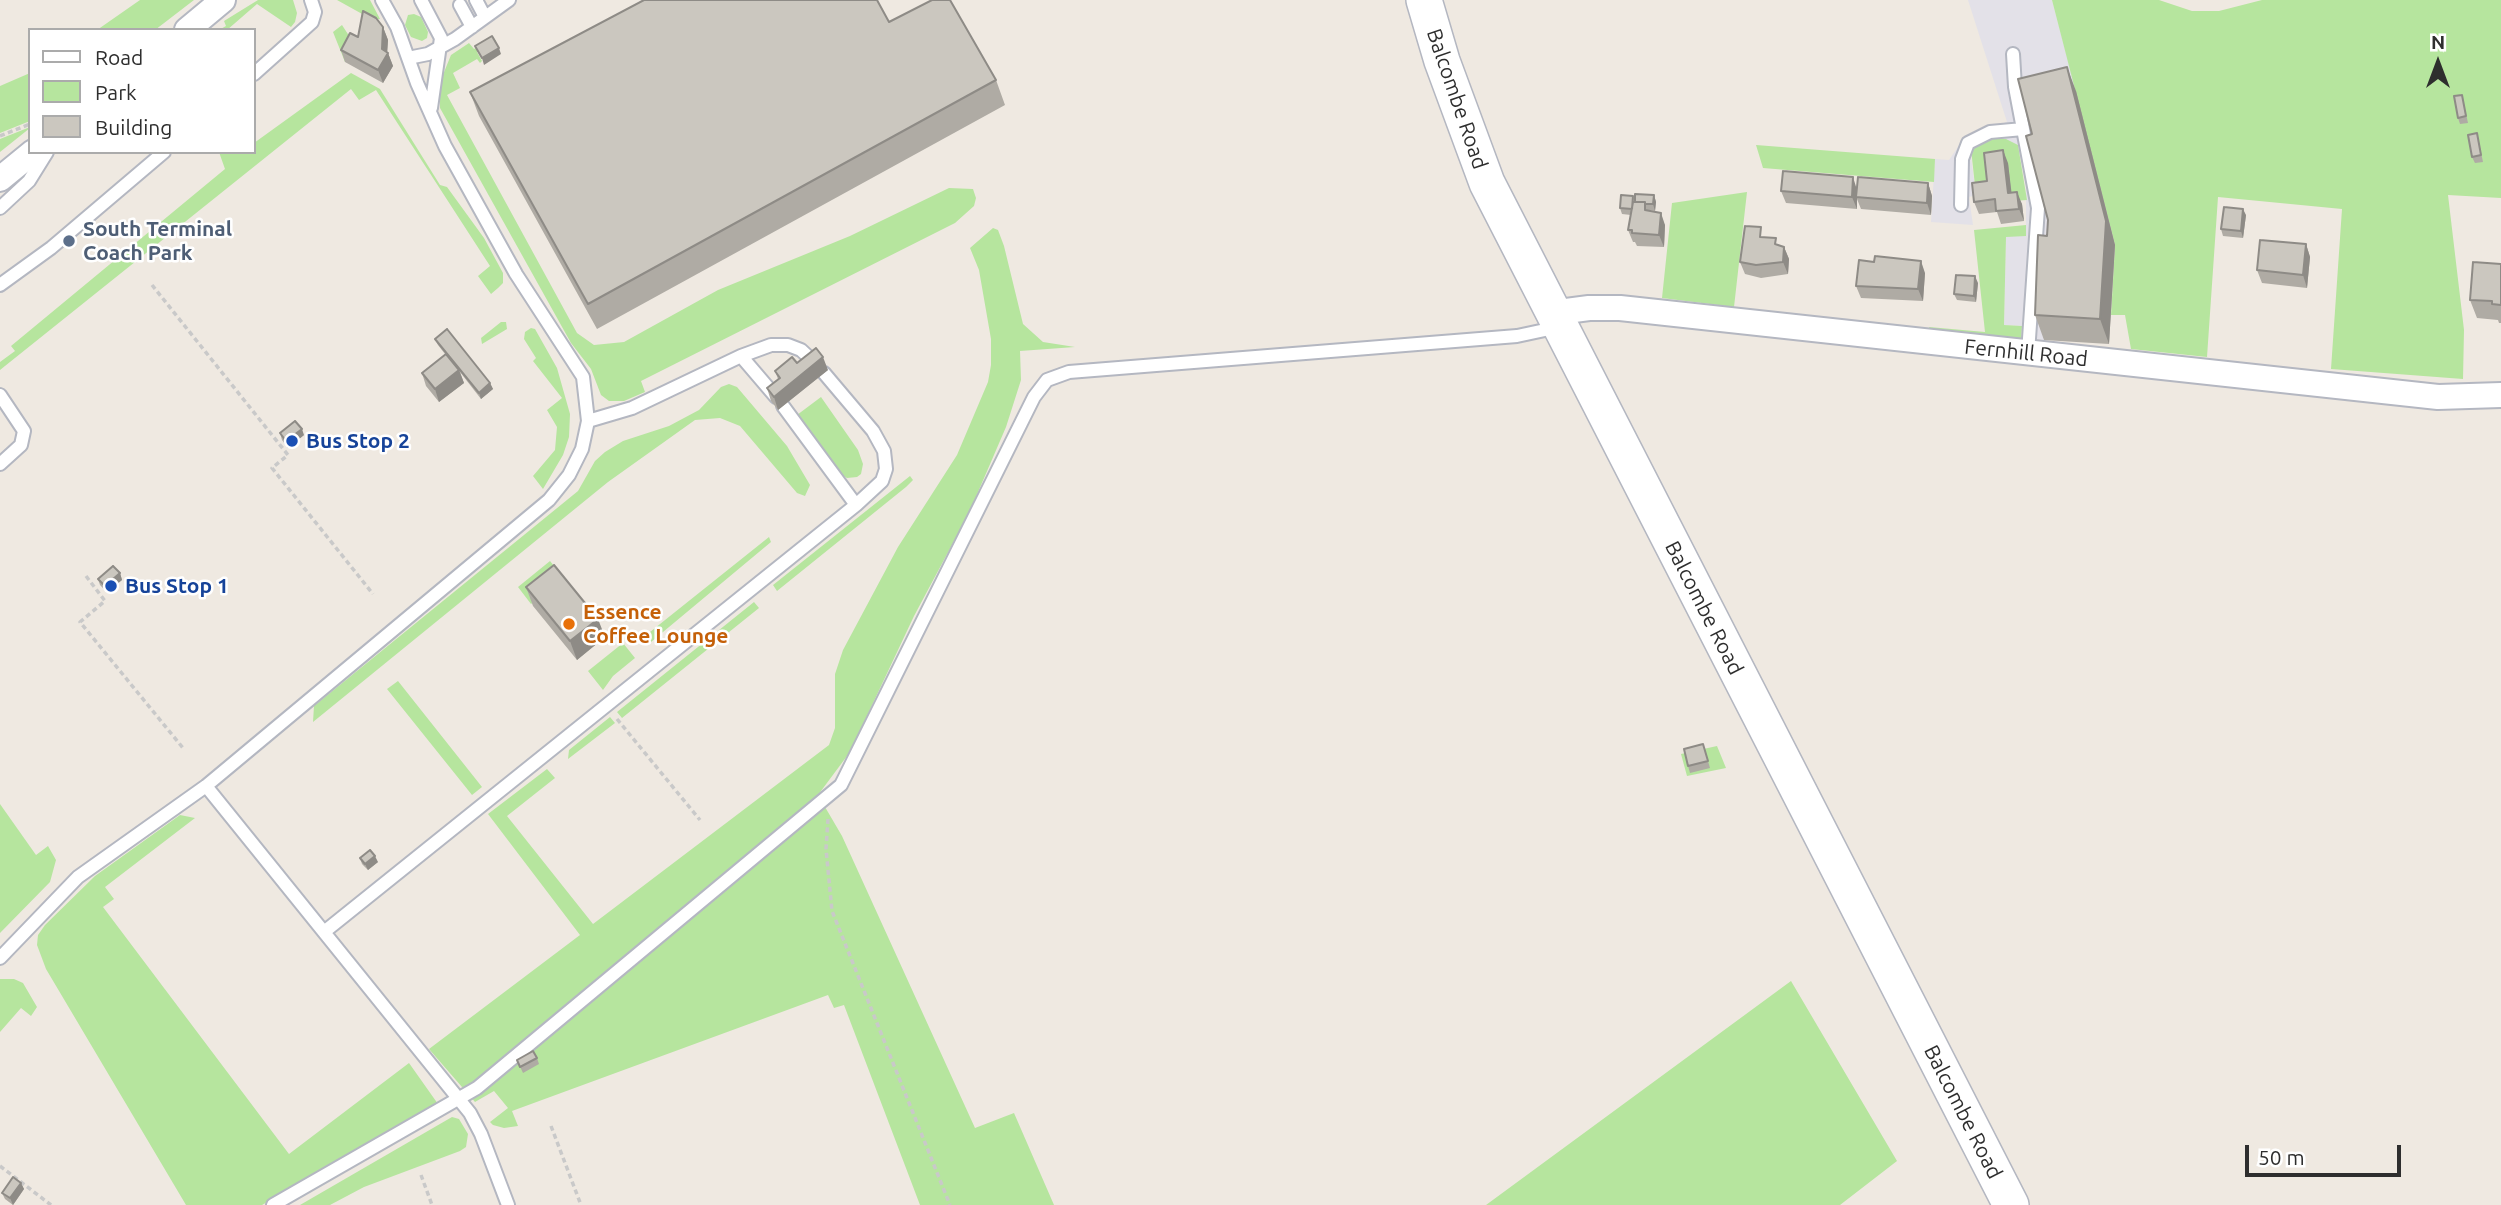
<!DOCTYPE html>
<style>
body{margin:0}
#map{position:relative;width:2501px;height:1205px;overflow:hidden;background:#efe9e1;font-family:Ubuntu,sans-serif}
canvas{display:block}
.legend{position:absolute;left:28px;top:28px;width:228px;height:126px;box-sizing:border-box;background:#fff;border:2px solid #ababab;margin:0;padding:9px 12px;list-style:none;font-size:21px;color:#2e2e2e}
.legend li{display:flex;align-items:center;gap:14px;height:35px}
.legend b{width:35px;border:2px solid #ababab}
.north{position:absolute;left:2403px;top:28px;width:70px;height:70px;-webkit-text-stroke:5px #fff;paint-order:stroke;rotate:0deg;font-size:19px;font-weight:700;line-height:28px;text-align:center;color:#2e2e2e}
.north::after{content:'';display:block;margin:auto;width:24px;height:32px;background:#2e2e2e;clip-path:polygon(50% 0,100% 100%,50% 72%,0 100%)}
.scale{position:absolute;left:2245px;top:1145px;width:156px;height:32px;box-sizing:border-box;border:4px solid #2e2e2e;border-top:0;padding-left:9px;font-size:21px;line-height:24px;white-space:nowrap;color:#2e2e2e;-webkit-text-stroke:5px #fff;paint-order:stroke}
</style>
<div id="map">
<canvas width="2501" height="1205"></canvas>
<ul class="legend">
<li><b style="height:9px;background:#fff"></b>Road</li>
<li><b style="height:19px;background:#b6e59e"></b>Park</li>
<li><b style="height:19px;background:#cbc7bf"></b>Building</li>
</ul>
<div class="north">N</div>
<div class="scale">50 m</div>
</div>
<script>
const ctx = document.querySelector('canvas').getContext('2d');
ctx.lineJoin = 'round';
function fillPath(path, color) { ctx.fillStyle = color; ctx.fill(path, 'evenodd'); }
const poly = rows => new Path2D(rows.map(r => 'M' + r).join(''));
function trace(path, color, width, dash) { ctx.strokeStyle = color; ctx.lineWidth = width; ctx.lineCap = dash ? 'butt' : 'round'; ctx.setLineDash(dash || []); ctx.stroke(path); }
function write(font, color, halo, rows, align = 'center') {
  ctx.font = font + ' Ubuntu,sans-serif'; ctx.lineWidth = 5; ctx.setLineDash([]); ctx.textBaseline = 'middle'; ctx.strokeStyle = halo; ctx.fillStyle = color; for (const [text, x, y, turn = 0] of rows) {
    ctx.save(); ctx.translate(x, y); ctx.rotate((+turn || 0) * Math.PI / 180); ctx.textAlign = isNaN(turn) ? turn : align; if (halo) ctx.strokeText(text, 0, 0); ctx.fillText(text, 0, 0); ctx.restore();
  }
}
fillPath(poly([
 [1968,0,2052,0,2076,91,2044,340,2022,338,2022,326,2004,325,2006,236,2026,236,2026,183,2018,145,1998,138,1971,157,1976,195,1969,197,1973,225,1931,222,1935,159,1949,160,1962,141,1976,131,2007,122]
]), '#e3e1e8');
fillPath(poly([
 [140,0,194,0,155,30,97,30],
 [258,0,293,0,297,13,295,22,291,27,257,4,227,30,219,30,226,26,224,21],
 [337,0,370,0,380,19,373,20],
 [2052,0,2159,0,2192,11,2219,11,2262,0,2501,0,2501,198,2448,195,2464,330,2463,379,2331,369,2342,209,2218,197,2207,357,2131,349,2125,315,2111,315,2115,245],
 [414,14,421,17,428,32,427,38,422,41,411,37,405,25,408,15],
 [342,25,355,45,345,62,333,32],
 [493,37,496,41,477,52,482,61,480,63,477,59,453,73,460,88,447,95,577,333,594,345,624,342,718,290,850,236,949,188,973,189,976,198,974,206,955,223,641,381,645,392,624,401,609,401,601,395,591,369,571,343,440,108,440,82,451,55,469,43,474,49],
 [30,73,30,121,0,133,0,86],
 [351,73,380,89,440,185,447,187,484,238,503,273,503,283,498,288,491,294,478,276,490,266,376,90,359,100,351,89,0,370,0,362,15,351,11,346,225,169,219,152,254,152,254,143],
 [30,127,30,128,0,152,0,139],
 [1991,138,2006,139,2018,145,2027,200,2012,201,1992,193,1976,195,1971,149],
 [1756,145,1935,159,1934,182,1763,168],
 [1747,192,1734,307,1662,298,1672,203],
 [2026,225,2026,236,2006,237,2004,325,2022,326,2021,340,1930,330,1929,327,1985,332,1974,230],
 [993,228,998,230,1004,246,1023,324,1043,342,1075,347,1020,351,1021,380,1006,427,969,513,914,616,850,752,818,795,842,836,975,1128,1014,1113,1054,1205,920,1205,844,1005,834,1008,828,995,512,1111,518,1126,504,1128,493,1125,490,1122,508,1108,494,1091,475,1102,429,1049,580,935,488,814,547,769,555,778,507,816,593,924,829,745,835,728,835,674,843,650,898,547,957,455,988,382,991,365,991,339,979,270,970,248],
 [501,322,506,322,507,329,482,344,481,338],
 [531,328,535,329,557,368,570,414,569,437,563,455,543,489,533,476,555,450,557,427,547,410,562,398,533,361,536,358,524,339,525,332],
 [729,384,737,387,787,446,810,485,805,496,797,493,740,426,720,418,695,420,608,482,313,722,314,706,578,491,595,461,605,452,623,441,669,426,699,410,721,387],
 [821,397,858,450,863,464,861,474,857,477,847,478,842,475,797,415],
 [910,476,913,480,906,487,777,591,773,585],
 [769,537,771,542,651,642,645,636],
 [550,561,564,578,531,604,518,587],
 [754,602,759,608,622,718,617,712],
 [623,643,635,658,613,676,603,690,588,671],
 [398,681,482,787,472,795,387,689],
 [610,717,615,723,568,759,569,750],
 [1717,746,1726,768,1687,776,1681,754],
 [0,804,36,855,48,846,56,860,50,882,0,933],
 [180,815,195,818,105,887,114,899,103,907,289,1154,409,1063,438,1104,262,1205,186,1205,46,969,37,945,38,935,45,925,95,876],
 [0,979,14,979,23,983,37,1007,31,1016,21,1008,0,1032],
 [1791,981,1897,1161,1840,1205,1486,1205],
 [452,1117,459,1119,468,1134,466,1147,460,1151,364,1187,330,1205,300,1205]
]), '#b6e59e');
const service = poly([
 [421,0,441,38,431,108],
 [476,0,485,17],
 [460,5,472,27],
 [2013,54,2015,87,2038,208,2028,353],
 [408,58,428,54,455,39,509,0],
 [254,74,312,22,315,12,311,0],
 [1961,205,1962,159,1968,143,1990,132,2023,129],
 [0,208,29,181,47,152],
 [0,285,51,248,164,152],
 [741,356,771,345,788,345,801,350,816,364],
 [824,373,873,431,884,451,886,469,882,481,856,505],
 [0,395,24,431,21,445,0,464],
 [588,421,632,408,741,356,776,397],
 [206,786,470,1113,481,1134,508,1205],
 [324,932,856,505,783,406],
 [0,958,78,877,206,786,549,500,569,475,582,449,588,421,583,377,516,274,445,146,417,83,397,27,382,0],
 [273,1205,477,1088,841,785,1034,397,1047,380,1069,372,1517,336,1559,327]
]);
const minor = poly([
 [187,30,223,0],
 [0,179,33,152],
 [1551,313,1589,308,1620,308,2438,397,2501,395]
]);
const secondary = poly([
 [1424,0,1442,61,1487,183,2011,1205]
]);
trace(service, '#b4b7c1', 16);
trace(minor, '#b4b7c1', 28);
trace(secondary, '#b4b7c1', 38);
trace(poly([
 [0,136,30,124],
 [152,285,288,455,272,468,373,594],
 [86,576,105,601,80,622,183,748],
 [617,719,700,820],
 [828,819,826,849,832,911,950,1205],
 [551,1126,581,1205],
 [0,1166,51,1205],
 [421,1175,432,1205]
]), '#c9c9c9', 3.5, [5, 3.5]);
trace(service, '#fff', 12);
trace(minor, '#fff', 24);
trace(secondary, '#fff', 35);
fillPath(poly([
 [889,22,996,80,1005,105,597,329,479,116,470,92],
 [383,27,388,40,387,52,388,53,393,66,383,83,345,62,341,50,358,37],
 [2076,91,2115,245,2109,344,2044,340,2035,315,2047,236,2048,220,2032,134],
 [2462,95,2468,123,2460,124,2458,118],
 [2477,133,2483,162,2475,163,2472,157],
 [2008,163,2011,192,2022,204,2024,221,2001,224,1997,212,1979,214,1974,202,1987,181],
 [1928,183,1932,196,1931,215,1861,209,1857,199,1857,209,1786,203,1781,191,1857,189],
 [1654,195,1656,202,1655,211,1648,210,1665,225,1664,247,1637,246,1635,242,1633,242,1628,230,1631,215,1622,214,1620,208,1633,196,1635,200],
 [2246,215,2243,238,2223,236,2221,229],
 [1765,237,1778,245,1784,247,1789,259,1788,274,1761,278,1745,274,1740,262],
 [2306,244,2310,257,2307,288,2262,283,2257,270],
 [2501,264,2501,323,2499,323,2498,320,2477,318,2470,300],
 [1925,273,1923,301,1861,298,1856,286],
 [1978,283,1976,302,1957,300,1954,294],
 [435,339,490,383,493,389,481,399,460,372,464,383,439,402,426,386,422,373,445,354,438,345],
 [797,363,828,370,778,410,771,401,767,388,778,379,775,371],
 [280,433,304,435,288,448,282,440],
 [120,573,122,580,107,592,100,585,98,579],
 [526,587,605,637,577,660,533,606],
 [1703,744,1710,768,1690,773,1688,766],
 [360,858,378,862,368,870,362,864],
 [537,1058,539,1064,523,1073,517,1060],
 [21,1183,24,1189,13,1205,5,1199,2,1193]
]), '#afaba4');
fillPath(poly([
 [383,27,388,40,387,56,388,53,393,66,383,83,378,70,382,49],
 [499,48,501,54,484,65,482,58],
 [2067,67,2076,91,2115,245,2109,344,2100,319],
 [2003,150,2008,163,2013,205,2008,193],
 [1853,177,1857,190,1857,209,1852,197],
 [1928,183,1932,196,1931,215,1927,203],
 [2017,192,2022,204,2024,221,2019,209],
 [1654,195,1656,202,1655,211,1653,204],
 [2243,209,2246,215,2243,238,2241,231],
 [1661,213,1665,225,1664,247,1659,235],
 [2306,244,2310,257,2307,288,2303,275],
 [1784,247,1789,259,1788,274,1783,262],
 [1921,261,1925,273,1923,301,1918,289],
 [1975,276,1978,283,1976,302,1974,296],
 [823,357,828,370,778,410,774,397],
 [459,370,464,383,439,402,435,389],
 [490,383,493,389,481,399,479,393],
 [302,429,304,435,288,448,286,441],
 [120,573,122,580,107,592,105,586],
 [598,619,605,637,577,660,570,641],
 [375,856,378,862,368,870,365,864],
 [21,1183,24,1189,13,1205,10,1198]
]), '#8e8b86');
const building = poly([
 [644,0,877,0,889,22,932,0,950,0,996,80,588,304,470,92,644,0],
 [363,11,376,18,383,27,382,49,388,53,378,70,341,50,350,33,358,37,363,11],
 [492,36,499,48,482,58,475,46,492,36],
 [2067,67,2106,221,2100,319,2035,315,2038,235,2047,236,2048,220,2026,136,2032,134,2018,79,2067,67],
 [2462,95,2466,116,2458,118,2454,96,2462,95],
 [2477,133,2481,155,2472,157,2468,135,2477,133],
 [2003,150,2008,193,2017,192,2019,209,1996,211,1995,199,1974,202,1972,183,1987,181,1984,153,2003,150],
 [1783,171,1853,177,1852,197,1781,191,1783,171],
 [1858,177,1928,183,1927,203,1856,197,1858,177],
 [1635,194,1654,195,1653,204,1645,204,1645,202,1635,202,1635,194],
 [1621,195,1633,196,1632,209,1620,208,1621,195],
 [1633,202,1645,202,1645,210,1661,213,1659,235,1632,233,1632,230,1628,230,1633,202],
 [2224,207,2243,209,2241,231,2221,229,2224,207],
 [1745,226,1761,227,1760,237,1776,238,1775,244,1784,247,1783,262,1756,265,1740,262,1745,226],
 [2260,240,2306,244,2303,275,2257,270,2260,240],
 [1875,256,1921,261,1918,289,1856,286,1859,260,1874,262,1875,256],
 [2473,262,2501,264,2501,305,2492,304,2492,301,2470,300,2473,262],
 [1956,275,1975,276,1974,296,1954,294,1956,275],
 [447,329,490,383,479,393,435,339,447,329],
 [816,348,823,357,774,397,767,388,780,378,775,371,792,357,797,363,816,348],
 [446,354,459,370,435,389,422,373,446,354],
 [295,421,302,429,286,441,280,433,295,421],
 [554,565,598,619,570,641,526,587,554,565],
 [113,566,120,573,105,586,98,579,113,566],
 [1703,744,1708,761,1688,766,1684,749,1703,744],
 [370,850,375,856,365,864,360,858,370,850],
 [533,1051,537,1058,520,1067,517,1060,533,1051],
 [13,1177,21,1183,10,1198,2,1193,13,1177]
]);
fillPath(building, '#cbc7bf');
trace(building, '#8e8b86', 2);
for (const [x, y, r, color] of [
 [69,241,7,"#5c6f8a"],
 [292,441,7,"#1a4fb4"],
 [111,586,7,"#1a4fb4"],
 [569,624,7,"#e8710a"]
]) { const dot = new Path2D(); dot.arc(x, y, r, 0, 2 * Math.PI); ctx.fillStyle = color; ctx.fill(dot); trace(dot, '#fff', 2.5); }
write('21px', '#2e2e2e', '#fff', [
 ["Balcombe Road",1457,99,71],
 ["Fernhill Road",2026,353,6],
 ["Balcombe Road",1704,608,63],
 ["Balcombe Road",1963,1112,63]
]);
write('bold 21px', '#4e5e75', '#fff', [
 ["South Terminal",83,229],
 ["Coach Park",83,253]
], 'left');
write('bold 21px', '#164399', '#fff', [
 ["Bus Stop 2",306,441],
 ["Bus Stop 1",125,586]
], 'left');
write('bold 21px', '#c56008', '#fff', [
 ["Essence",583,612],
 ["Coffee Lounge",583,636]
], 'left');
</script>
